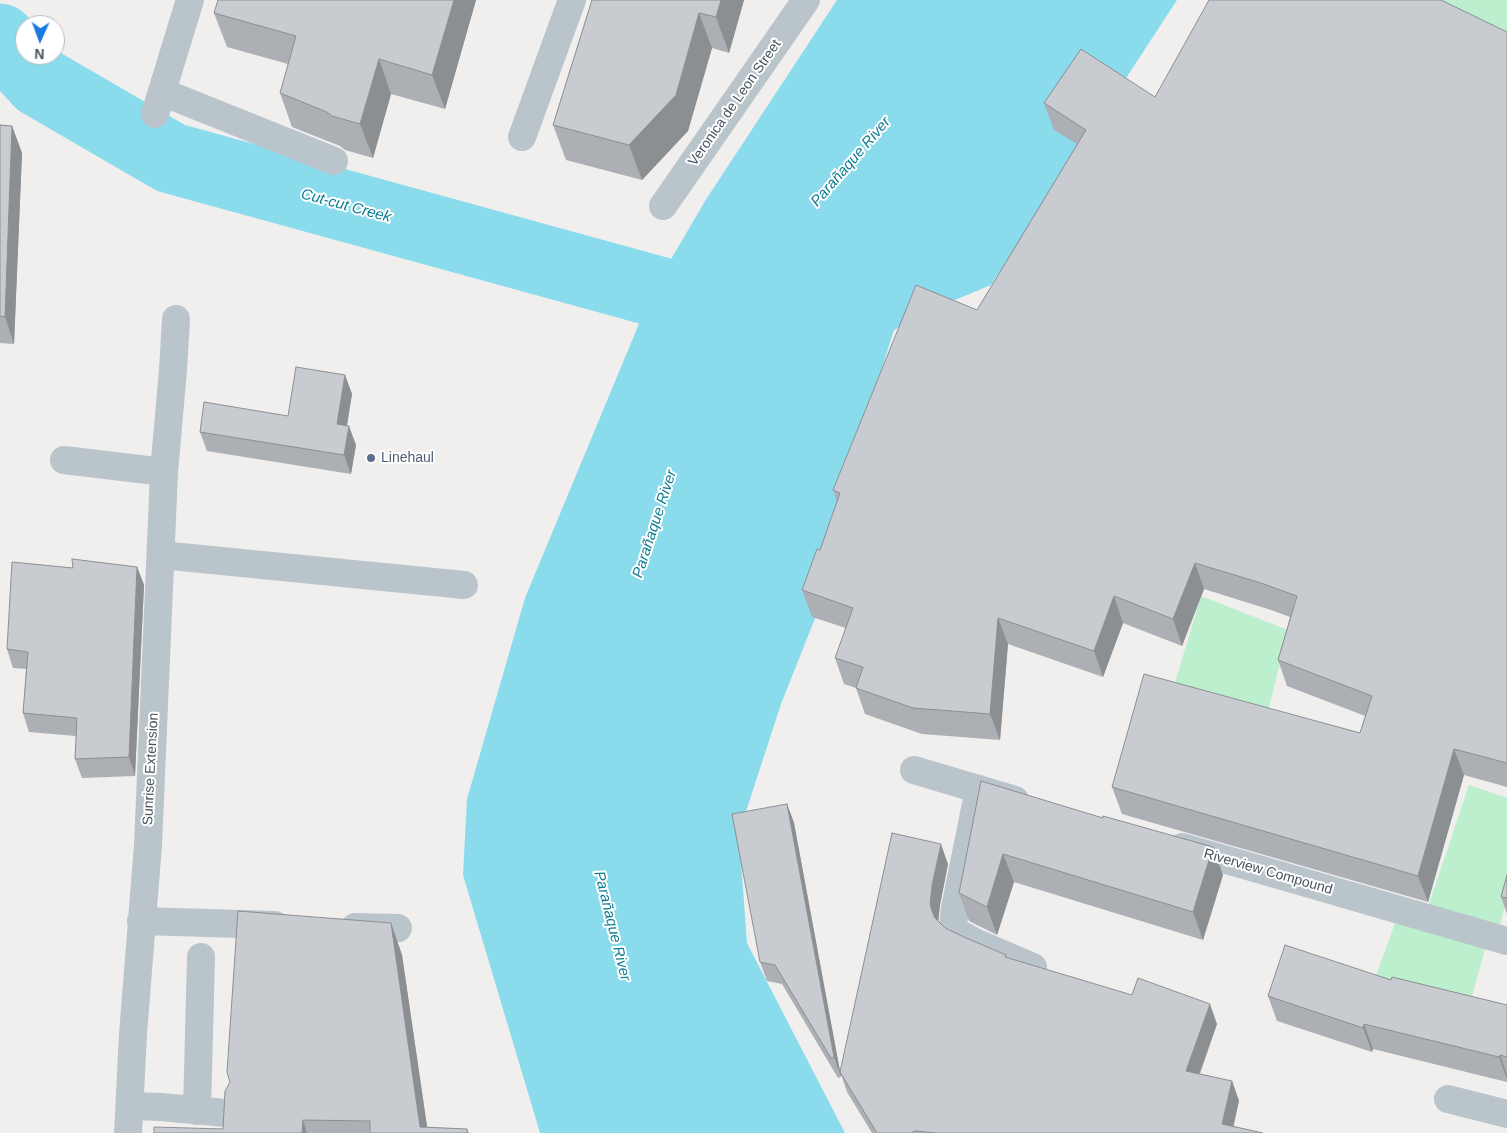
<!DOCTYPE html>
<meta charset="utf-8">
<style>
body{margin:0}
#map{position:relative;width:1507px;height:1133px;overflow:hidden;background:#f1eeee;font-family:Arial,sans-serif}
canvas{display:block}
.north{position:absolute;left:15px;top:15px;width:50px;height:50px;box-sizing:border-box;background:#fff;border:1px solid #b5babe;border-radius:50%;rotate:182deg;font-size:14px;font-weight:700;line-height:20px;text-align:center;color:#46535c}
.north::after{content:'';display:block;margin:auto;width:18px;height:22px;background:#197ae0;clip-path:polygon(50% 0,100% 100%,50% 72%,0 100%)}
</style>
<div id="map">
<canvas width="1507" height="1133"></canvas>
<div class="north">N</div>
</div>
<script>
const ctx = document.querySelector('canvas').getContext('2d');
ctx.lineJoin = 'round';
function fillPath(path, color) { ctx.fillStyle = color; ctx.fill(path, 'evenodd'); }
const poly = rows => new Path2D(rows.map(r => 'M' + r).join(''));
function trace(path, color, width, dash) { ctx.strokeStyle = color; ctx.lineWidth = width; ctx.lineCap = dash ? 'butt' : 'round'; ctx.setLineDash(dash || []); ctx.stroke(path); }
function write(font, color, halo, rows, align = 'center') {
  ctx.font = font + ' Arial,sans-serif'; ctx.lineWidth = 4; ctx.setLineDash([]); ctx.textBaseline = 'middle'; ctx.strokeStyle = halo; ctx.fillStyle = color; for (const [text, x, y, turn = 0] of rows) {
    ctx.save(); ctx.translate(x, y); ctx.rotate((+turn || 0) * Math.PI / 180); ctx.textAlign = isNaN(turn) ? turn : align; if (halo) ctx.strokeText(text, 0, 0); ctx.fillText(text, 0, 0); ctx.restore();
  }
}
fillPath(poly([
 [1426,0,1507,0,1507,36],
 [1201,596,1288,630,1265,724,1174,686],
 [1469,785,1507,798,1507,899,1499,928,1429,904],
 [1399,912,1486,946,1466,1017,1369,995]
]), '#bcefcd');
fillPath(poly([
 [837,0,1177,0,991,285,926,312,894,330,870,406,842,466,843,517,831,578,781,704,739,833,747,943,845,1133,540,1133,463,875,467,799,525,598,653,290,705,201]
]), '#8adcec');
trace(poly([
 [0,39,40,82,171,158,724,310]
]), '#8adcec', 71);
trace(poly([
 [162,92,334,161],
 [155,114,190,0],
 [522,137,572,0],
 [663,206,806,0],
 [64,460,164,472],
 [161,555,464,585],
 [914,770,1015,800],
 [979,789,955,908,953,925,956,931,960,934,977,943,1033,967],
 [1182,847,1507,941],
 [141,921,275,925],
 [355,927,398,928],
 [1448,1099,1507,1114],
 [130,1106,161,1107,226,1113],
 [197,1111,201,957],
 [128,1133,133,1034,148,845,164,472,173,370,176,319]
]), '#bac4cb', 28);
fillPath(poly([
 [218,0,476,0,445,109,391,94,373,158,345,150,340,146,292,127,280,93,288,64,227,47,214,13],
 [592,0,744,0,729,53,712,48,688,131,642,180,566,160,553,125],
 [1507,32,1507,787,1464,775,1428,902,1122,814,1112,787,1360,733,1365,716,1287,686,1278,660,1290,617,1271,610,1204,589,1182,646,1123,623,1103,677,1008,644,1000,740,922,734,865,714,856,688,844,684,835,658,846,628,812,617,802,590,820,550,837,502,833,490,977,310,1077,144,1054,130,1044,103,1155,97],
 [0,125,12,126,22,153,14,344,0,343],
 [345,375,352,394,347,425,356,445,351,474,207,451,200,432,288,416],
 [137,567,144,585,135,776,82,778,75,759,76,736,29,732,23,713,26,669,13,668,7,649,73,568],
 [981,781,1223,875,1203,940,1014,882,997,935,969,921,959,893],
 [787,804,794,823,840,1071,948,864,940,905,938,921,945,928,964,937,1006,955,1007,958,1217,1024,1200,1074,1232,1081,1239,1101,1233,1126,1263,1133,872,1133,847,1092,841,1074,841,1077,838,1078,782,984,767,981,760,962],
 [1507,875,1507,914,1501,897],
 [391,923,402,955,427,1127,467,1129,469,1133,154,1133,223,1129,230,1082],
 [1391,980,1507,1005,1507,1082,1373,1049,1372,1052,1277,1021,1268,996]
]), '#acafb4');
fillPath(poly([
 [454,0,476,0,445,109,432,75],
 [721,0,744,0,729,53,716,17],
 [699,13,712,48,688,131,642,180,629,145],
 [379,59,391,94,373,158,360,124],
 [12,126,22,153,14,344,5,317],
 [345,375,352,394,344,443,337,424],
 [349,426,356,445,351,474,344,455],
 [1195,563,1204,589,1182,646,1173,619],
 [137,567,144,585,135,776,129,757],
 [1114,596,1123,623,1103,677,1094,651],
 [998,618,1008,644,1000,740,990,714],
 [1454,749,1464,775,1428,902,1418,876],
 [787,804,794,823,841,1077,834,1057],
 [941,844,948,864,940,905,938,924,932,911,930,904,932,885],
 [1213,847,1223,875,1203,940,1193,912],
 [1003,854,1014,882,997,935,987,907],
 [391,923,402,955,428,1133,420,1127],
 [1210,1004,1217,1024,1193,1091,1186,1071],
 [1364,1024,1373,1049,1372,1052,1363,1028],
 [1500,1055,1507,1075,1507,1079,1499,1057],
 [1232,1081,1239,1101,1232,1133,1222,1124],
 [303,1120,307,1133,302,1133]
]), '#8c8f92');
const building = poly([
 [218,0,454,0,432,75,379,59,360,124,332,116,327,112,280,93,296,36,214,13,218,0],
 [592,0,721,0,716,17,699,13,676,95,629,145,553,125,592,0],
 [1209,0,1441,0,1507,32,1507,763,1454,749,1418,876,1112,787,1144,674,1360,733,1372,696,1278,660,1297,596,1261,583,1195,563,1173,619,1114,596,1094,651,998,618,990,714,913,708,856,688,863,667,835,658,853,608,802,590,817,549,820,550,840,493,833,490,916,285,977,310,1086,130,1044,103,1081,49,1155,97,1209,0],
 [0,125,12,126,5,317,0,316,0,125],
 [296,367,345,375,337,424,349,426,344,455,200,432,204,402,288,416,296,367],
 [72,559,137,567,129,757,75,759,77,718,23,713,28,652,7,649,12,562,73,568,72,559],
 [981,781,1103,818,1103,816,1213,847,1193,912,1003,854,987,907,959,893,981,781],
 [787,804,834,1057,831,1058,775,965,760,962,732,814,787,804],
 [892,833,941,844,932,885,930,904,932,911,935,918,945,928,964,937,1006,955,1005,957,1132,995,1138,978,1210,1004,1186,1071,1232,1081,1222,1124,1263,1133,936,1133,915,1131,911,1133,877,1133,840,1072,892,833],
 [1507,875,1507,898,1501,897,1507,875],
 [238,911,391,923,420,1127,467,1129,467,1133,370,1133,370,1121,303,1120,302,1133,154,1133,154,1127,223,1129,225,1091,230,1082,227,1072,238,911],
 [1285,945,1391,980,1392,977,1507,1005,1507,1057,1500,1055,1499,1057,1364,1024,1363,1028,1268,996,1285,945]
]);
fillPath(building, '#c8ccd1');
trace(building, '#8c8f92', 1);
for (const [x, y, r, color] of [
 [371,458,5,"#5c6f8a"]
]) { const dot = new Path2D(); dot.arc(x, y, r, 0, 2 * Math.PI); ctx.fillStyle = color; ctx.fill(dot); trace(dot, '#fff', 2); }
write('14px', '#46535c', '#fff', [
 ["Veronica de Leon Street",735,103,-55],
 ["Sunrise Extension",151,769,-87],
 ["Riverview Compound",1268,872,16]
]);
write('14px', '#4e5e75', '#fff', [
 ["Linehaul",381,458]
], 'left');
write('italic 15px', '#0d7d92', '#fff', [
 ["Parañaque River",851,162,-49],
 ["Cut-cut Creek",346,206,15],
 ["Parañaque River",655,524,-72],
 ["Parañaque River",612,926,76]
]);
</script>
